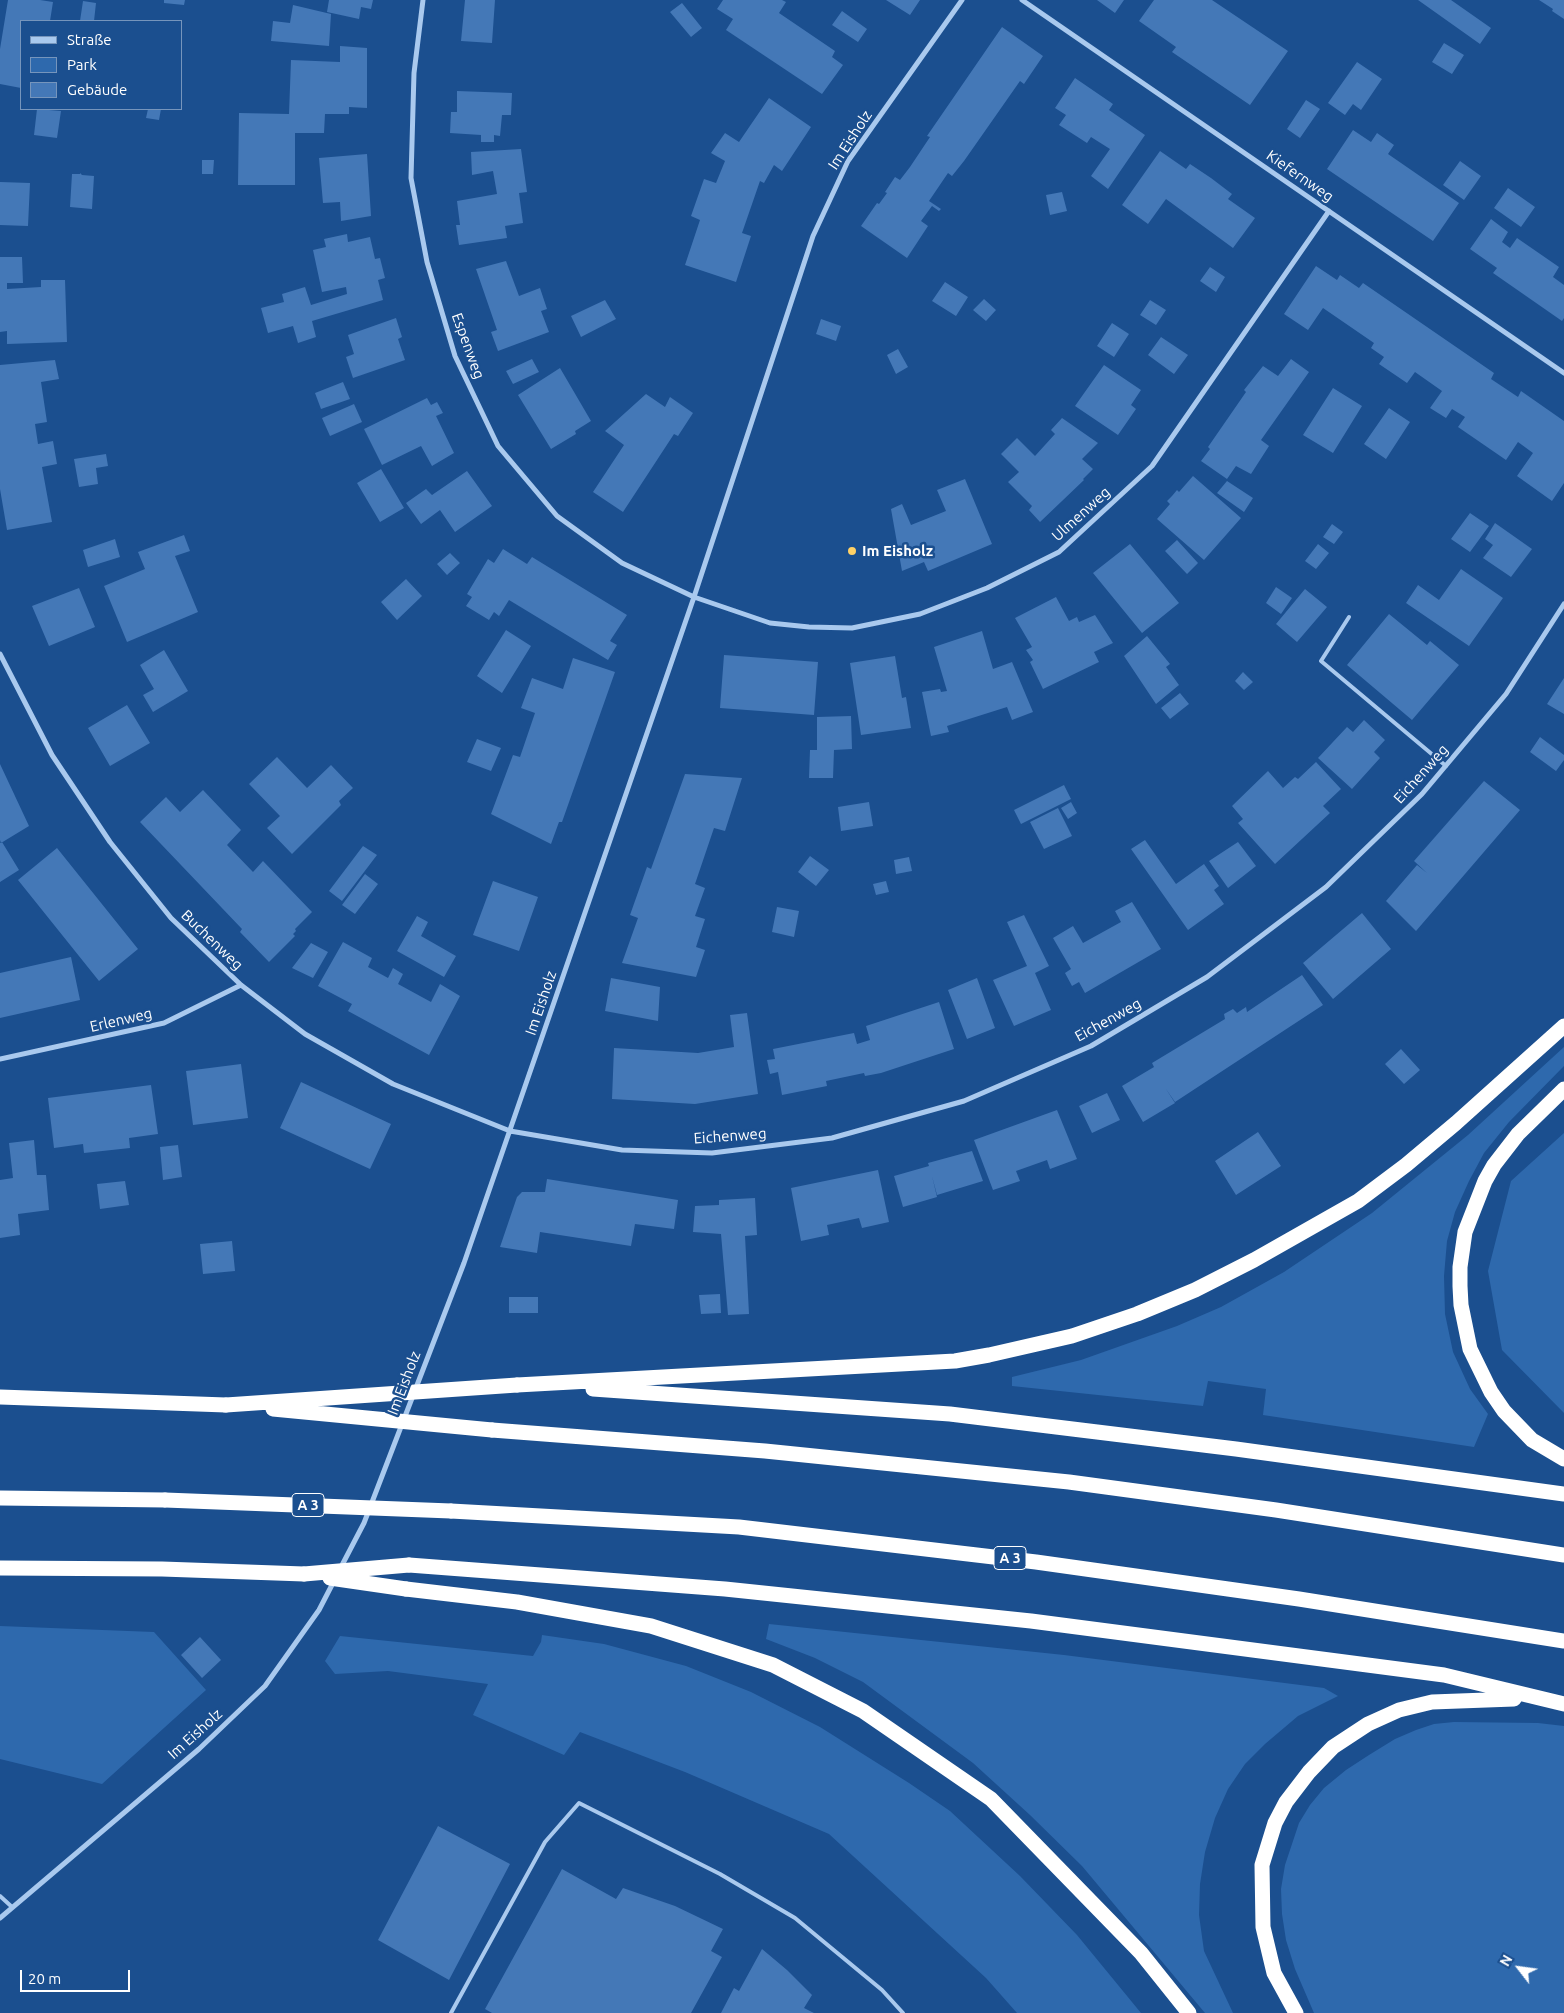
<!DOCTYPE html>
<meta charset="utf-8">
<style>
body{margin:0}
#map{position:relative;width:1564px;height:2013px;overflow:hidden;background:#1b4f8f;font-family:Ubuntu,sans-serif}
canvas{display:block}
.legend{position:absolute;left:20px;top:20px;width:162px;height:90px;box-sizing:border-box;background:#1b4f8f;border:1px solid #7695bc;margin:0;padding:6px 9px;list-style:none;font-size:15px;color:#fff}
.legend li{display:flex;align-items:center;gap:10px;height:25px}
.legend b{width:25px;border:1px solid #7695bc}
.north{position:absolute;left:1494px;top:1943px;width:50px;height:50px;-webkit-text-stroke:4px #1b4f8f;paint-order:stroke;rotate:300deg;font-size:14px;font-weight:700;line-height:20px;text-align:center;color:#fff}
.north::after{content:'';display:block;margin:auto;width:18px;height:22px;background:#fff;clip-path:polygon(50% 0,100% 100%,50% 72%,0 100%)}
.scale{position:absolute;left:20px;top:1970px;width:110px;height:22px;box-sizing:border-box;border:2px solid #fff;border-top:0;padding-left:6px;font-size:15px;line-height:18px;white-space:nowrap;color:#fff;-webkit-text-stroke:4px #1b4f8f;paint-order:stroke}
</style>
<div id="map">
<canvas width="1564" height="2013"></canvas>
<ul class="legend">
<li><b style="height:6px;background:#a9c9ee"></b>Straße</li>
<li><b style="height:14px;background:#2e69ad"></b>Park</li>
<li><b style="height:14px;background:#4478b7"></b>Gebäude</li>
</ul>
<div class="north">N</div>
<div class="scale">20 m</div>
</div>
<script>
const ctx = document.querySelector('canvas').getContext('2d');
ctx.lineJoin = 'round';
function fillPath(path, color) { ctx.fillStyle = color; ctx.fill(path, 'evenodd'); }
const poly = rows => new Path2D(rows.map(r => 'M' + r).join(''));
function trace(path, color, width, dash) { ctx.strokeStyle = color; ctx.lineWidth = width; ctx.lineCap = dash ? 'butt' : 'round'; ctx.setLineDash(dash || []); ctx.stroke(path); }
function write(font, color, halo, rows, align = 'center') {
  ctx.font = font + ' Ubuntu,sans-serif'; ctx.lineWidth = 5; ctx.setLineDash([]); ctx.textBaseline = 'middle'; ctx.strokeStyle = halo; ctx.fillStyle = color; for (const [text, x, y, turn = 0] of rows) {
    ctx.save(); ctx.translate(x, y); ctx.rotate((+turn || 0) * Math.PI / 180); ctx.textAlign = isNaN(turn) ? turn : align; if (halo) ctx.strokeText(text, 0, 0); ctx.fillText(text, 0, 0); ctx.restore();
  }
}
fillPath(poly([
 [1564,1047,1564,1066,1509,1122,1484,1153,1469,1181,1455,1212,1447,1241,1444,1276,1445,1314,1453,1352,1470,1389,1488,1414,1474,1447,1263,1415,1266,1389,1208,1381,1203,1406,1012,1386,1012,1377,1081,1360,1177,1326,1221,1307,1284,1272,1372,1213,1468,1135],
 [1564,1133,1564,1413,1502,1350,1488,1271,1511,1181],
 [769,1624,1064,1655,1324,1688,1338,1696,1298,1716,1265,1744,1245,1764,1228,1789,1215,1818,1205,1852,1200,1884,1199,1915,1204,1951,1233,2013,1205,2013,1082,1866,1030,1815,973,1763,863,1682,815,1658,766,1639],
 [0,1626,154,1632,206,1690,102,1784,0,1759],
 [542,1635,604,1644,686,1666,751,1692,820,1727,909,1783,950,1811,1020,1876,1077,1935,1141,2013,1017,2013,986,1978,829,1834,685,1772,580,1732,564,1755,473,1715,488,1684,388,1671,335,1674,325,1661,340,1636,533,1656,541,1642],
 [1454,1722,1538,1723,1564,1726,1564,2013,1314,2013,1295,1969,1286,1940,1282,1914,1281,1889,1285,1865,1299,1823,1310,1805,1324,1788,1346,1770,1369,1755,1395,1739,1416,1730,1434,1724]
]), '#2e69ad');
fillPath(poly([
 [8,0,40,0,53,2,50,21,21,21,21,88,0,84,0,49],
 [164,0,185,0,184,5,164,3],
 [329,0,373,0,371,9,361,7,359,19,327,12],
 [465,0,495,0,492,43,461,41],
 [723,0,782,0,786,2,779,13,835,51,832,57,843,65,822,94,726,30,733,19,717,9],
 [886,0,920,0,910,15],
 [1097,0,1124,0,1115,13],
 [1154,0,1212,0,1288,51,1250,105,1172,52,1176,47,1139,21],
 [1418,0,1451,0,1491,28,1480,44],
 [1539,0,1564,0,1564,19,1552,11,1553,9],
 [83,1,96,3,94,21,80,21],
 [682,3,702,28,691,37,670,12],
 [293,5,331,14,329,46,271,41,273,21,290,23],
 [842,11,867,29,858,42,832,25],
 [1002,27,1043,56,1024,84,1020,81,964,161,952,176,948,173,929,201,941,209,939,211,932,206,921,221,928,226,907,258,861,226,877,203,879,204,887,193,885,192,895,177,900,180,910,167,930,137,927,136],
 [1444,43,1464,55,1452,74,1432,62],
 [340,46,367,48,367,108,349,107,349,114,325,114,324,133,295,133,295,185,238,185,239,113,289,114,291,60,340,62],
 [1357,62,1382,79,1361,110,1353,104,1345,115,1328,103],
 [1075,78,1113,104,1109,110,1145,135,1108,189,1091,176,1110,149,1091,137,1087,143,1059,125,1066,115,1055,108],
 [457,91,512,93,511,115,502,115,500,136,494,135,494,142,481,142,481,135,450,133,451,112,457,112],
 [769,98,811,127,782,171,774,165,764,183,760,181,742,233,751,236,736,282,685,265,700,220,691,216,704,179,716,183,725,161,711,153,725,133,739,142],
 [1306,100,1320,109,1300,138,1287,129],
 [37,109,61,111,57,138,34,135],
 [148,109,161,109,159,120,146,118],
 [1353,130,1371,142,1377,133,1394,145,1388,154,1459,203,1433,241,1327,169],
 [521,149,527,192,519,193,523,223,505,226,507,238,459,245,456,225,460,225,457,201,497,194,493,171,472,175,471,152],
 [1160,151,1186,169,1190,164,1211,178,1232,194,1228,199,1255,218,1233,248,1166,199,1148,224,1122,205],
 [367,154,371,216,341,221,340,202,323,203,319,158],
 [202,160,214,160,213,174,202,174],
 [1460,161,1481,176,1464,200,1443,185],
 [80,173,82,175,94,176,92,209,70,207,72,174,80,174],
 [0,182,30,183,28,226,0,225],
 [1508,188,1535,207,1521,227,1494,208],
 [1062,192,1067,211,1050,215,1046,195],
 [1491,219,1508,232,1502,242,1510,248,1517,238,1559,267,1553,277,1564,285,1564,318,1562,321,1493,273,1497,268,1470,249],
 [347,234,348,242,370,237,375,259,380,258,385,278,378,280,383,300,312,321,316,337,298,343,293,326,268,333,261,308,284,302,282,294,305,287,311,305,347,294,346,287,322,292,313,250,326,247,324,239],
 [0,257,22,257,23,283,7,283,7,289,41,287,41,280,65,280,67,342,7,344,7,331,0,332],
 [506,261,519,296,540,288,547,309,541,311,549,332,498,351,491,332,497,330,476,269],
 [1316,266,1337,280,1340,275,1359,288,1363,283,1494,373,1491,379,1518,397,1521,391,1564,421,1564,483,1552,501,1517,476,1533,453,1518,442,1506,460,1458,427,1465,417,1452,409,1446,418,1430,408,1442,391,1415,372,1407,383,1379,364,1384,357,1371,348,1374,343,1323,308,1308,330,1284,314],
 [1210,267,1225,277,1216,292,1200,281],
 [945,282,968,297,956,316,932,301],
 [984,299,996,310,986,321,973,310],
 [605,300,616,319,581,337,571,316],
 [1150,300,1166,310,1156,325,1140,315],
 [396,318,402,337,398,339,405,360,353,378,346,357,354,354,348,335],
 [821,319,841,326,836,341,816,334],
 [1112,323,1129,334,1114,357,1097,346],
 [1161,337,1188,355,1174,374,1148,355],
 [898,349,908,367,896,374,887,355],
 [532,359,539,372,513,384,506,371],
 [1291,359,1309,372,1261,440,1269,446,1251,474,1236,466,1227,479,1201,461,1210,449,1208,447,1246,392,1244,390,1263,366,1278,376],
 [55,360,59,379,41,382,47,422,35,424,38,444,53,441,57,464,42,467,52,522,7,530,0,489,0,365],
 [1104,365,1141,390,1131,405,1136,409,1118,435,1075,406],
 [560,368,591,421,575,431,576,434,551,449,518,395],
 [343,382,350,399,321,409,315,393],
 [1333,388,1362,406,1333,453,1303,435],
 [646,394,665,407,670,397,693,413,678,436,674,434,623,512,593,492,624,445,605,431],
 [427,398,431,405,437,402,443,413,436,416,454,453,432,466,421,446,382,465,364,429],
 [354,404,362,422,330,436,322,418],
 [1389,408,1410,422,1386,459,1364,444],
 [1062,418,1098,443,1082,459,1093,469,1083,479,1084,480,1040,522,1029,510,1032,506,1008,482,1019,472,1001,454,1017,438,1035,456,1055,434,1051,430],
 [106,454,108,466,96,468,98,484,79,487,74,459],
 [381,469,404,508,380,522,357,483],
 [467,471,492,506,455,532,440,510,421,524,406,503,426,489,432,495],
 [1193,476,1241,518,1204,560,1157,519,1170,504,1167,501,1172,496,1177,490,1179,492],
 [965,479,992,544,928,571,924,562,902,571,891,509,902,504,911,525,946,511,937,490],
 [1227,481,1253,498,1244,512,1217,493],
 [1470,513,1489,526,1470,552,1451,539],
 [1495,523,1532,549,1511,577,1483,558,1493,545,1485,539],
 [1332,524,1343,532,1334,544,1323,537],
 [184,535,190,551,175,556,198,612,127,642,104,586,145,569,138,552],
 [115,539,120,557,88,567,83,550],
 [1177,540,1198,563,1187,574,1165,551],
 [1130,544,1179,603,1142,633,1093,573],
 [1318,544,1329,553,1316,569,1305,561],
 [503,549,527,564,532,557,627,615,610,641,617,645,608,660,509,600,499,616,494,612,489,620,466,606,472,597,467,594,488,559,494,563],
 [450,553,460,563,447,575,437,564],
 [1461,569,1503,598,1469,646,1406,603,1418,585,1439,600],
 [406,579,422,596,397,620,381,602],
 [1276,587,1292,598,1281,614,1266,603],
 [79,588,95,627,49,646,32,606],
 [1305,589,1327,607,1297,642,1276,624],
 [1056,597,1069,621,1077,617,1079,622,1095,615,1113,643,1094,652,1099,662,1043,689,1030,662,1033,660,1026,650,1032,647,1015,618],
 [1389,614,1427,645,1430,641,1459,665,1412,720,1347,665],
 [506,630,531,646,502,693,477,676],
 [982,631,993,669,1012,662,1033,712,1012,720,1007,707,950,725,947,726,949,732,931,736,922,692,940,689,941,692,947,691,934,647],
 [1147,636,1170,664,1166,667,1179,685,1156,704,1124,656],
 [164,650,188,691,153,712,143,695,154,689,140,665],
 [724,655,818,662,814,715,720,708],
 [895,656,902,698,906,697,911,728,861,735,850,663],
 [573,658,615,672,562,822,559,822,551,844,491,814,513,755,520,757,535,713,521,708,532,678,563,689],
 [1243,672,1253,682,1244,690,1235,681],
 [1564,678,1564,714,1547,704],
 [1180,693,1189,704,1170,719,1161,708],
 [127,705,150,743,110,766,88,728],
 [851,716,852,749,834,750,833,778,809,778,810,750,817,750,817,717],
 [1364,720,1385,740,1374,752,1380,758,1352,789,1318,758,1347,727,1353,732],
 [1540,737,1564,755,1564,760,1556,771,1530,752],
 [477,739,501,748,491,771,467,762],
 [277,757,307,788,331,765,353,788,339,801,341,805,292,854,267,828,280,816,249,784],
 [1316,762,1341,789,1323,806,1330,813,1275,864,1238,823,1243,819,1232,806,1268,771,1283,788,1295,777,1298,779],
 [0,764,29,826,1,843,0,840],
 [685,774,742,778,725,831,714,828,695,884,705,888,695,916,705,919,696,947,705,950,696,977,622,963,638,918,630,915,647,867,651,869],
 [1484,781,1520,810,1416,931,1386,901,1417,865,1427,873,1414,861],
 [1064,785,1071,799,1021,824,1014,810],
 [203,790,241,830,227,845,253,872,263,861,312,912,295,929,296,931,293,934,295,936,269,962,240,932,242,929,140,822,166,797,180,812],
 [869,802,873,826,841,831,838,807],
 [1071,802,1077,813,1068,819,1061,808],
 [1058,808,1072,836,1044,849,1030,822],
 [1145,840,1176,884,1204,864,1219,886,1214,890,1224,904,1188,930,1131,849],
 [2,842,19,870,0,882,0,843],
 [1238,842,1256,866,1228,888,1209,861],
 [363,846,377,855,342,901,329,891],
 [57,848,138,949,99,981,18,880],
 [810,856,829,870,816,886,798,872],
 [909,857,912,871,896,874,894,860],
 [365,874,378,884,355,914,342,905],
 [493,881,538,897,519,951,473,935],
 [886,881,889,892,876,895,873,884],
 [1132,902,1161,949,1085,993,1079,982,1072,986,1065,973,1071,969,1053,938,1073,926,1083,943,1121,922,1115,911],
 [777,907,799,911,794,937,772,932],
 [1362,913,1391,949,1333,999,1303,963],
 [1024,915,1049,966,1035,973,1051,1010,1014,1026,993,980,1027,966,1007,922],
 [417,916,428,922,421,936,456,956,444,977,397,951],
 [343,942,372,958,368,967,388,978,393,968,403,974,398,984,431,1002,440,984,460,996,429,1055,348,1011,352,1004,318,986],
 [311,943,328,952,313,978,292,968],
 [71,957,80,1000,0,1018,0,973],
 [1302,975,1323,1005,1175,1102,1166,1089,1175,1103,1143,1122,1122,1086,1154,1067,1152,1063,1225,1019,1224,1014,1233,1009,1237,1013,1246,1007,1247,1012],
 [611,978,660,987,658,1021,605,1011],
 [977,978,995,1028,967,1039,948,990],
 [939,1002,954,1049,881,1073,865,1076,864,1073,826,1081,827,1086,782,1095,778,1072,770,1074,767,1060,775,1059,773,1049,854,1033,857,1044,870,1040,866,1026],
 [747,1013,758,1094,695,1104,612,1099,614,1048,698,1053,734,1047,730,1015],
 [1401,1049,1420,1070,1404,1084,1385,1064],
 [241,1064,248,1118,193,1125,186,1071],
 [301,1082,391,1124,370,1169,280,1128],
 [151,1085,158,1134,129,1138,130,1148,84,1153,83,1144,54,1148,48,1098],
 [1107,1093,1120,1120,1092,1133,1079,1106],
 [1057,1110,1077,1159,1050,1169,1047,1160,1016,1171,1020,1181,993,1190,974,1140],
 [1258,1132,1281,1166,1236,1195,1215,1161],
 [34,1140,37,1175,46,1175,49,1210,18,1214,20,1235,0,1238,0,1180,13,1178,9,1143],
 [178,1145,182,1177,163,1180,160,1147],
 [972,1151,983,1181,937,1195,932,1176,937,1197,903,1207,894,1176,929,1166,928,1163],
 [878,1170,889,1222,862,1228,859,1218,827,1225,829,1235,801,1241,791,1188],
 [547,1179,678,1200,674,1229,635,1224,631,1246,540,1232,537,1253,500,1247,517,1197,522,1192,545,1192],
 [125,1181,129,1205,100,1209,97,1184],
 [755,1198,757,1235,745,1236,749,1314,728,1315,721,1234,693,1232,695,1206,719,1205,719,1200],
 [232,1241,235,1271,203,1274,200,1244],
 [720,1294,721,1313,701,1314,699,1295],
 [509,1297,538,1297,538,1313,509,1313],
 [200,1637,221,1660,202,1678,181,1655],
 [438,1826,510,1864,449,1980,378,1940],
 [562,1869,616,1899,623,1888,675,1906,723,1929,711,1951,722,1957,691,2013,492,2013,485,2009],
 [762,1949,787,1970,812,1995,804,2008,814,2013,721,2013,734,1988,739,1991]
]), '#4478b7');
trace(poly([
 [1349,617,1321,661,1446,766],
 [0,1896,12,1907],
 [451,2013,545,1842,579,1803,720,1874,795,1918,882,1990,903,2013]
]), '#a9c9ee', 4);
trace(poly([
 [423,0,414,73,411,178,427,262,455,356,498,446,557,516,622,563,694,597,770,623,809,627,852,628,920,614,987,588,1059,552,1152,466,1329,211],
 [1022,0,1564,373],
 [0,654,52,755,110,842,171,918,241,985,305,1034,393,1084,510,1131,622,1150,712,1153,832,1138,964,1101,1091,1046,1207,977,1326,887,1422,794,1506,694,1564,604],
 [0,1059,164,1023,241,985],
 [340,1569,364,1523,464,1263,694,597,813,236,848,161,962,0],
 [0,1918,199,1749,265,1686,319,1610,334,1581]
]), '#a9c9ee', 5);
trace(poly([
 [1564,1089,1518,1134,1494,1165,1485,1181,1465,1232,1460,1267,1460,1286,1461,1305,1470,1349,1491,1392,1504,1411,1532,1440,1564,1459],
 [517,1385,955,1361,989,1355,1072,1336,1137,1314,1195,1290,1254,1260,1358,1201,1406,1165,1456,1123,1564,1026],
 [593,1389,950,1414,1236,1449,1564,1494],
 [0,1397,226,1405],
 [492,1430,765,1451,1069,1482,1276,1510,1564,1555],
 [0,1498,165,1500],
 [451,1511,739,1527,1036,1562,1299,1599,1564,1641],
 [409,1565,725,1589,1031,1621,1444,1675,1564,1704],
 [0,1568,162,1569,304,1574],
 [406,1589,517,1602,651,1626,773,1665,863,1711,991,1799,1141,1953,1189,2013],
 [1296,2013,1274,1973,1263,1927,1262,1865,1275,1823,1286,1802,1309,1772,1333,1747,1368,1724,1399,1710,1432,1702,1514,1699]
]), '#fff', 15);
trace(poly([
 [226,1405,517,1385],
 [273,1409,492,1430],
 [165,1500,451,1511],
 [304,1574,409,1565],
 [330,1578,406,1589]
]), '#fff', 15);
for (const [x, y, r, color] of [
 [852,551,5,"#ffd166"]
]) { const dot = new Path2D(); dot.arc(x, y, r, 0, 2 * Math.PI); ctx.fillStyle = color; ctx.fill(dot); trace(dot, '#1b4f8f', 2); }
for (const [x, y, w] of [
 [308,1505,32],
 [1010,1558,32]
]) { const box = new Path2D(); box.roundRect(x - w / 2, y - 11.5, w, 23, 4); ctx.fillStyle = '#1b4f8f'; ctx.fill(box); trace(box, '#fff', 1); }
write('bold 14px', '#fff', null, [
 ["A 3",308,1505],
 ["A 3",1010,1558]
]);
write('15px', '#fff', '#1b4f8f', [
 ["Im Eisholz",850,140,-57],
 ["Kiefernweg",1300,176,35],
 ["Espenweg",468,346,70],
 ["Ulmenweg",1081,514,-42],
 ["Eichenweg",1421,774,-48],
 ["Buchenweg",212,940,44],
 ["Im Eisholz",541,1003,-71],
 ["Erlenweg",121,1020,-13],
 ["Eichenweg",1108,1020,-29],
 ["Eichenweg",730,1136,-4],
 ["Im Eisholz",404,1383,-69],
 ["Im Eisholz",195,1734,-42]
]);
write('bold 15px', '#fff', '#1b4f8f', [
 ["Im Eisholz",862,551]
], 'left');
</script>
